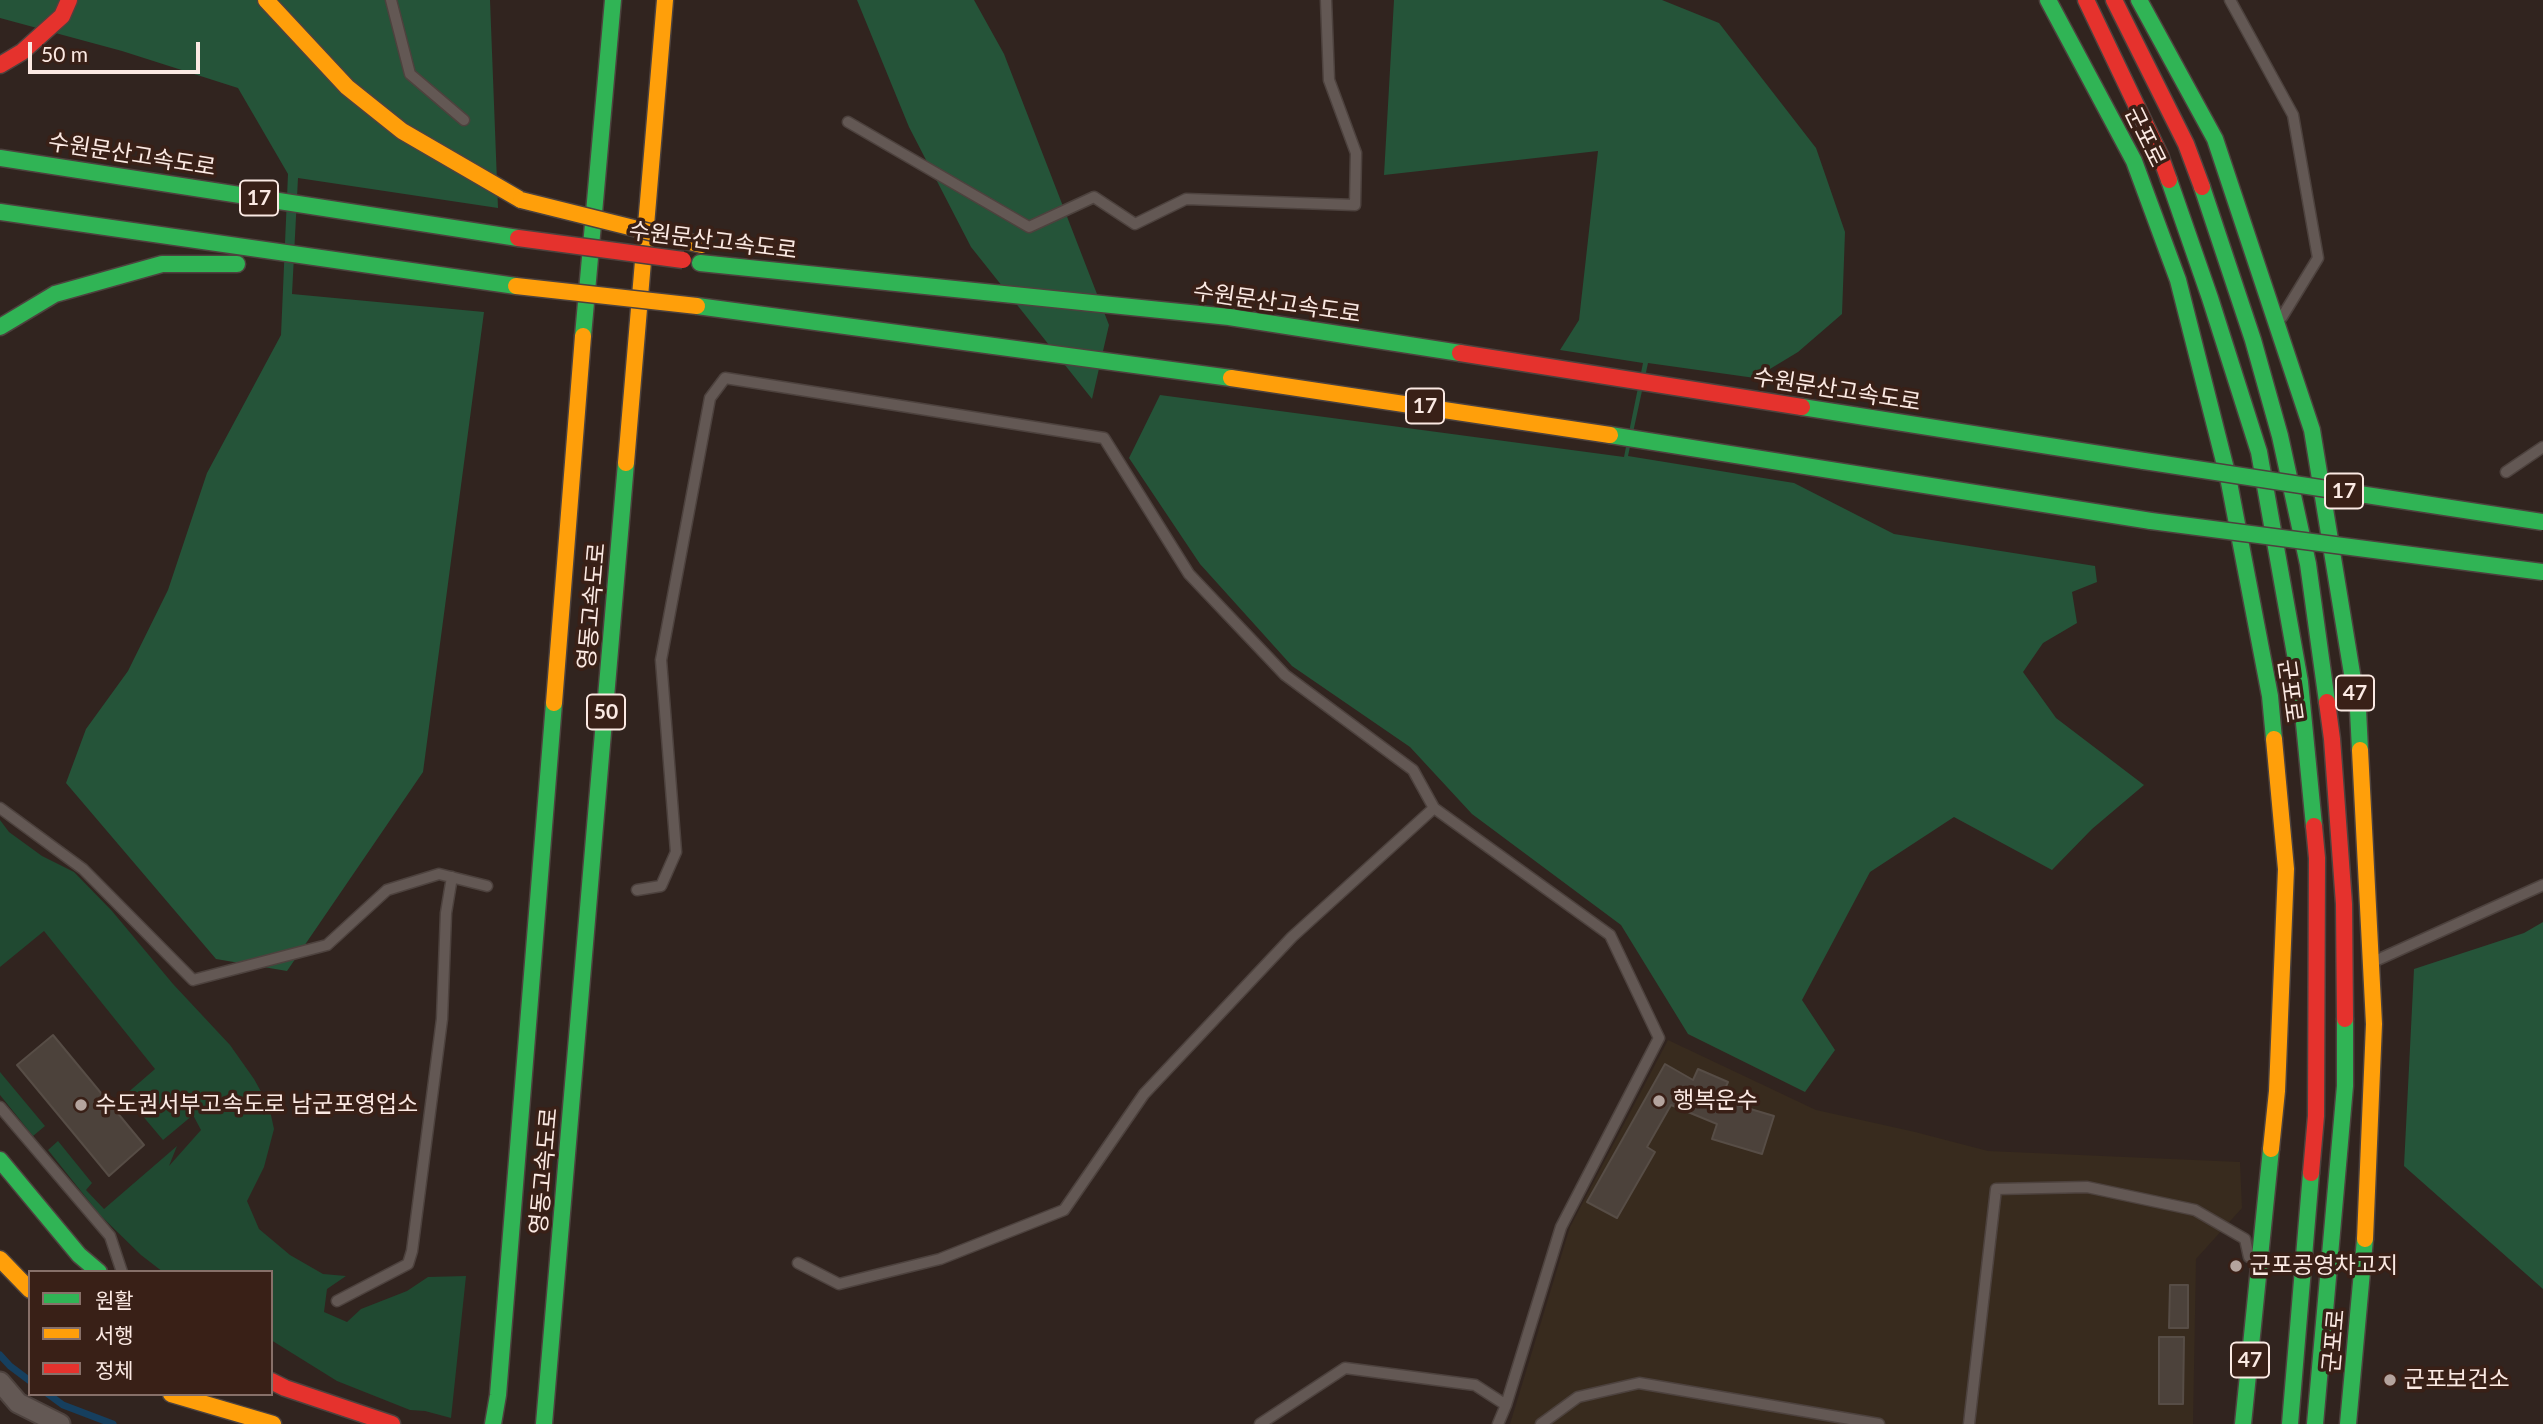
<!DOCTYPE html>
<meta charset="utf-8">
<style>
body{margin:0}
#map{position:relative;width:2543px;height:1424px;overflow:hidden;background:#31241f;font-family:Lato,"Noto Sans KR",sans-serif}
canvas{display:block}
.legend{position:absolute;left:28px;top:1270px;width:245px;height:126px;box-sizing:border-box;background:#392017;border:2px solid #877069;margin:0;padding:9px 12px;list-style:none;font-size:21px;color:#fbe9e3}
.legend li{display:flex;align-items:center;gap:14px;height:35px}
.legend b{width:35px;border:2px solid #877069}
.scale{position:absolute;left:28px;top:42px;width:172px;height:32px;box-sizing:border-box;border:4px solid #fbe9e3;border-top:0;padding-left:9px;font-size:21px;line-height:24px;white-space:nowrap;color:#fbe9e3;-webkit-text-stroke:5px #392017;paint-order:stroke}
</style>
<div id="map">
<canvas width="2543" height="1424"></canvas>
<ul class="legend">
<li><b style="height:9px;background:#30b455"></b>원활</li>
<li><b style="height:9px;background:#ff9f0a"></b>서행</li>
<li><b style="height:9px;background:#e5322d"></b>정체</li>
</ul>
<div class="scale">50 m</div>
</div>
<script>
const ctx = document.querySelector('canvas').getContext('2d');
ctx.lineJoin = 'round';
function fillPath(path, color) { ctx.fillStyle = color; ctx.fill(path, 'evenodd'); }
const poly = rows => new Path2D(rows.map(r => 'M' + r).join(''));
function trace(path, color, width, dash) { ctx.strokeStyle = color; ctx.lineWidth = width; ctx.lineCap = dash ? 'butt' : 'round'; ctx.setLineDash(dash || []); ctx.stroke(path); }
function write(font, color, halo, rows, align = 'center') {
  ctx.font = font + ' Lato,"Noto Sans KR",sans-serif'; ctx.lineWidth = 7; ctx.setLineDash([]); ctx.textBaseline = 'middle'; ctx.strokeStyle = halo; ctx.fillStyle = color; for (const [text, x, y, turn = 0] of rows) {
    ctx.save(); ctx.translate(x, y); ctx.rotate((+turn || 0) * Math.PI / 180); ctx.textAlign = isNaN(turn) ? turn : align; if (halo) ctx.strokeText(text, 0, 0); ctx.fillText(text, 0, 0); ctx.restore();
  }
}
fillPath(poly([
 [1668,1040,1816,1110,1915,1132,1988,1151,2240,1162,2242,1208,2196,1259,2193,1424,1510,1424,1570,1227]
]), '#382b1e');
fillPath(poly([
 [0,820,9,832,42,856,74,872,112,911,173,984,230,1045,254,1079,269,1106,274,1129,264,1167,247,1201,259,1229,290,1255,323,1274,346,1276,327,1289,324,1312,347,1322,361,1309,407,1291,428,1277,466,1276,451,1418,425,1411,410,1410,337,1381,271,1340,271,1272,163,1272,141,1255,100,1215,48,1150,58,1141,92,1183,86,1190,104,1209,177,1146,169,1166,201,1130,193,1115,163,1140,125,1095,155,1069,44,931,0,967],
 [0,1072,45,1126,33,1136,0,1095]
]), '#204931');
fillPath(poly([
 [0,0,490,0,498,208,298,178,292,294,484,312,423,772,287,971,216,959,66,783,86,729,128,671,168,590,207,473,281,335,288,174,238,88,122,51,0,18],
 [857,0,974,0,1004,54,1109,325,1092,399,971,247,909,127],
 [1394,0,1662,0,1719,23,1816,148,1845,232,1842,314,1798,352,1755,378,1648,363,1628,456,1794,483,1894,534,2095,566,2097,582,2072,592,2077,623,2043,643,2023,672,2056,718,2144,785,2092,829,2052,870,1954,817,1870,872,1802,1000,1835,1050,1805,1092,1688,1034,1621,925,1472,814,1410,747,1292,666,1200,564,1129,458,1160,395,1624,457,1643,363,1560,350,1579,320,1598,151,1384,175],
 [2543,922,2543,1289,2404,1166,2414,969,2524,933]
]), '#255439');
trace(poly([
 [0,1355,10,1366,30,1381],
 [48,1394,63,1405,113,1424]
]), '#163f5e', 7);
const building = poly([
 [53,1035,144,1145,109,1176,17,1065,53,1035],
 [1665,1064,1693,1080,1698,1069,1728,1082,1720,1100,1774,1116,1762,1154,1712,1139,1717,1124,1671,1105,1647,1147,1655,1152,1617,1218,1587,1202,1665,1064],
 [2170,1285,2188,1285,2188,1328,2169,1328,2170,1285],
 [2159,1337,2184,1337,2183,1404,2159,1404,2159,1337]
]);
fillPath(building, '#4c423b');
trace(building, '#574d46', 2);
const lane = poly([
 [391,0,410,74,464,120],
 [2230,0,2293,115,2318,258,2282,317],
 [848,122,1029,227,1094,197,1135,224,1186,199,1355,205,1356,153,1329,80,1326,0],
 [2506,472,2543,447],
 [0,808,83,869,193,980,327,945,387,890,439,874,487,886],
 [637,890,661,886,676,852,661,660,710,398,725,378,1104,438,1189,574,1285,675,1413,770,1434,808,1610,935,1659,1038,1561,1227,1506,1405],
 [2375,961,2543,885],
 [0,1107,110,1236,122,1272],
 [798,1263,839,1284,940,1259,1064,1210,1144,1094,1292,937,1434,808],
 [337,1301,408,1264,412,1251,442,1019,446,913,452,877],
 [1260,1424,1345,1368,1475,1385,1506,1405,1498,1424],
 [1541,1424,1578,1397,1639,1383,1879,1424],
 [1969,1424,1996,1189,2087,1187,2195,1210,2245,1239,2249,1257]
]);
const street = poly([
 [0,1382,18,1403,60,1424]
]);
const fast = poly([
 [2048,0,2134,161,2178,280,2228,477,2270,696,2274,739],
 [2139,0,2215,139,2312,430,2358,710,2360,750],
 [0,158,518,238],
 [2169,180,2210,298,2259,452,2300,682,2314,826],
 [2202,187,2253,340,2280,436,2308,564,2327,702],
 [0,212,516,286],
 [700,263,1229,317,1460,353],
 [697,306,1231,378],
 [0,327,55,294,162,264,237,264],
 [583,336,613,0],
 [1802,407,2144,461],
 [1610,435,2151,521],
 [0,1160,79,1255,99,1272],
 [493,1424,498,1395,554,703],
 [544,1424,626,463],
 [2243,1424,2271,1149],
 [2290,1424,2311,1173],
 [2315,1424,2345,1086,2345,1019],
 [2348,1424,2365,1239]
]);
const slow = poly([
 [266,0,347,87,402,131,521,200],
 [1231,378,1610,435],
 [626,463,665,0],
 [554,703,583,336],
 [2360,750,2374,1024,2365,1239],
 [2271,1149,2277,1091,2286,869,2274,739],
 [0,1259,30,1290],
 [171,1394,273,1424]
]);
const jam = poly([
 [2086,0,2160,155,2169,180],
 [2114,0,2186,144,2202,187],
 [0,65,22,52,62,16,69,0],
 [1460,353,1802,407],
 [2327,702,2332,739,2344,904,2345,1019],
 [2311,1173,2316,1116,2317,858,2314,826],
 [271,1381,285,1388,392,1424]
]);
trace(lane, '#4d423e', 13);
trace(street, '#4d423e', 23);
trace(fast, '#4d423e', 19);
trace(slow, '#4d423e', 19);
trace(jam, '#4d423e', 19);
trace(lane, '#635854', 10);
trace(street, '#635854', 19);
trace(fast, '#30b455', 16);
trace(slow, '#ff9f0a', 16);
trace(jam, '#e5322d', 16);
const fastBridge = poly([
 [2144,461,2543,522],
 [2151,521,2543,572]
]);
const slowBridge = poly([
 [521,200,702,245],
 [516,286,697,306]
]);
const jamBridge = poly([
 [518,238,683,260]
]);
trace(fastBridge, '#4d423e', 19, []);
trace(slowBridge, '#4d423e', 19, []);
trace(jamBridge, '#4d423e', 19, []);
trace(fastBridge, '#30b455', 16);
trace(slowBridge, '#ff9f0a', 16);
trace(jamBridge, '#e5322d', 16);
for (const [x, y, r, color] of [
 [1659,1101,7,"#b4a49e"],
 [81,1105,7,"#b4a49e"],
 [2236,1266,7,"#b4a49e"],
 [2390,1380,7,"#b4a49e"]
]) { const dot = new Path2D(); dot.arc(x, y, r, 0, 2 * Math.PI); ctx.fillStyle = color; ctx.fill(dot); trace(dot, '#392017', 2.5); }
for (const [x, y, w] of [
 [259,198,38],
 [1425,406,38],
 [2344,491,38],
 [2355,693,38],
 [606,712,38],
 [2250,1360,38]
]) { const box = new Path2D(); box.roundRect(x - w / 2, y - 17.5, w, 35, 5); ctx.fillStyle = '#392017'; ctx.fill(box); trace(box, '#fbe9e3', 2); }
write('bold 21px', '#fbe9e3', null, [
 ["17",259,198],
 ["17",1425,406],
 ["17",2344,491],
 ["47",2355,693],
 ["50",606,712],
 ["47",2250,1360]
]);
write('23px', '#fbe9e3', '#392017', [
 ["군포로",2145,137,64],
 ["수원문산고속도로",132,155,9],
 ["수원문산고속도로",713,241,7],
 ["수원문산고속도로",1277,303,8],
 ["수원문산고속도로",1837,390,9],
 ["영동고속도로",592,606,-85],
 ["군포로",2290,691,82],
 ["영동고속도로",544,1171,-85],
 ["군포로",2334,1341,-85]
]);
write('23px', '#fbe9e3', '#392017', [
 ["행복운수",1673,1101],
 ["수도권서부고속도로 남군포영업소",95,1105],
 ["군포공영차고지",2250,1266],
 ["군포보건소",2404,1380]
], 'left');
</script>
